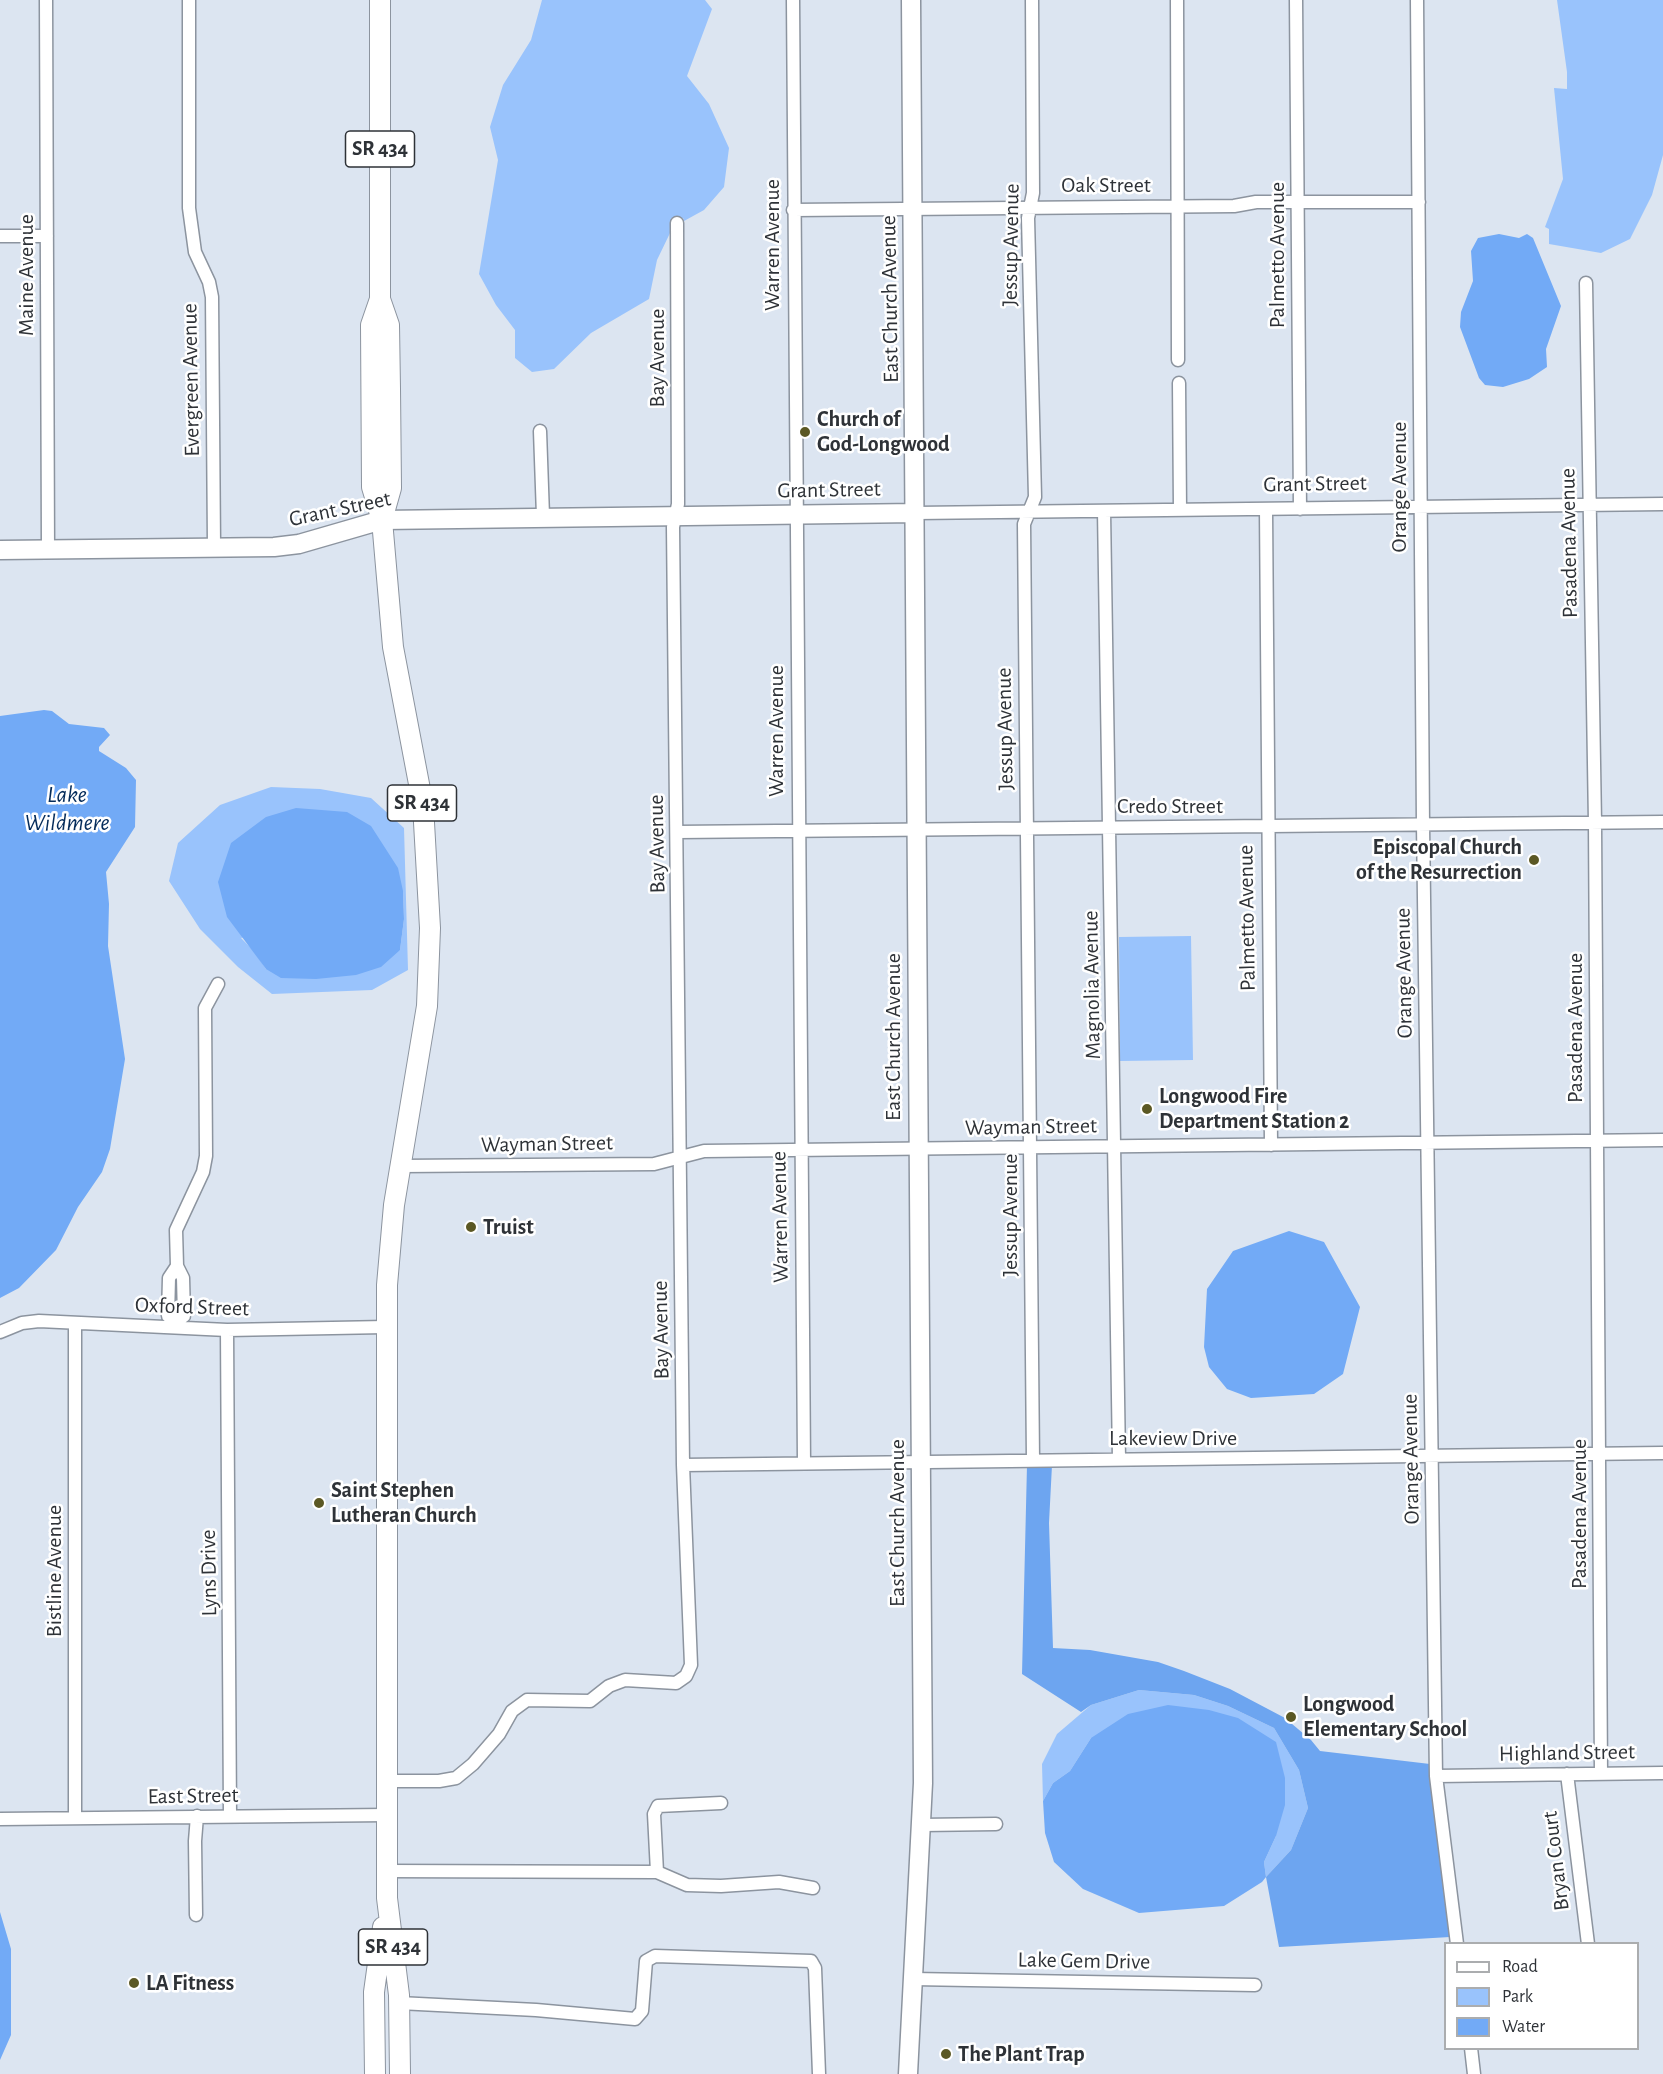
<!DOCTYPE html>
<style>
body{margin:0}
#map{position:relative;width:1663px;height:2074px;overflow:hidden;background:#dce5f1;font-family:"Alegreya Sans",sans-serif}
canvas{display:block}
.legend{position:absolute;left:1444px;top:1942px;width:195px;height:108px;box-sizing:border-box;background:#fff;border:2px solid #abadaf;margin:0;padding:8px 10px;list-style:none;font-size:18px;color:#2e3237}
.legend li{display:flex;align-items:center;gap:12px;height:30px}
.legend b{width:30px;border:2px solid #abadaf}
</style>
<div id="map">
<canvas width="1663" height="2074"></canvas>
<ul class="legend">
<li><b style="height:8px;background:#fff"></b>Road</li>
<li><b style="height:16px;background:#99c3fc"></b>Park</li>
<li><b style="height:16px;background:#72aaf6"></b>Water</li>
</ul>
</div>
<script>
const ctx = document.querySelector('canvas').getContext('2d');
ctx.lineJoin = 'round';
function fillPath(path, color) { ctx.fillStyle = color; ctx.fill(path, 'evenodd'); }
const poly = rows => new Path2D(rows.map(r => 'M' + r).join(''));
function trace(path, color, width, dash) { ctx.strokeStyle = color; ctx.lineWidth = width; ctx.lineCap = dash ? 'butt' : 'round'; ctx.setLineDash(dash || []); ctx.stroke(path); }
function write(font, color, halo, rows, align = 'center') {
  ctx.font = font + ' "Alegreya Sans",sans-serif'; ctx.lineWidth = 5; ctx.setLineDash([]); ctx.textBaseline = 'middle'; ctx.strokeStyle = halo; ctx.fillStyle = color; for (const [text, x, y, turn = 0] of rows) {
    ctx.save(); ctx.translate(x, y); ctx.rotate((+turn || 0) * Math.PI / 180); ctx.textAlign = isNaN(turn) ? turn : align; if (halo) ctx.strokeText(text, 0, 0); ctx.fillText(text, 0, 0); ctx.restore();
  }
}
fillPath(poly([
 [542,0,705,0,712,9,687,76,709,104,729,148,724,187,704,210,684,221,683,218,671,218,671,231,657,260,649,299,591,333,554,369,532,372,515,358,515,330,496,305,479,274,498,160,490,127,503,85,531,40],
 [1557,0,1663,0,1663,155,1652,195,1630,239,1601,253,1549,244,1549,229,1545,227,1563,179,1554,88,1567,89,1567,72],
 [271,787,320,789,371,798,404,828,408,970,372,990,272,994,238,967,200,929,169,881,178,843,220,805],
 [403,891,404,919,400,950,266,969,254,951,241,938],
 [1191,936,1193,1060,1120,1061,1119,937],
 [1139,1690,1194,1695,1228,1706,1274,1728,1299,1770,1308,1808,1291,1850,1266,1877,1264,1862,1276,1836,1091,1738,1070,1771,1053,1783,1043,1801,1042,1764,1057,1734,1091,1705]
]), '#99c3fc');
fillPath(poly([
 [1027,1465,1052,1465,1049,1523,1053,1648,1090,1650,1158,1662,1184,1671,1230,1689,1285,1718,1311,1740,1320,1751,1430,1764,1450,1937,1279,1947,1266,1877,1291,1850,1308,1808,1299,1770,1274,1728,1228,1706,1194,1695,1139,1690,1091,1705,1081,1712,1022,1674]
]), '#6da5f0');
fillPath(poly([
 [1499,234,1519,238,1527,234,1533,238,1561,306,1546,349,1547,367,1529,379,1503,387,1485,385,1479,378,1460,327,1461,312,1473,281,1471,251,1478,238],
 [44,710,52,711,69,724,104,728,110,735,99,747,99,751,126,768,136,780,135,827,106,872,109,904,108,946,125,1059,110,1149,102,1172,78,1207,56,1250,19,1288,0,1298,0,716],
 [296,808,347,812,371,826,398,868,403,891,404,919,400,950,381,967,356,975,316,979,281,978,266,969,227,917,218,882,231,843,266,817],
 [1289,1231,1324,1242,1360,1307,1343,1374,1314,1394,1251,1398,1227,1389,1209,1367,1204,1347,1207,1289,1233,1251],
 [1168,1705,1209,1710,1238,1718,1276,1742,1285,1778,1285,1805,1276,1836,1264,1862,1266,1877,1262,1882,1224,1906,1139,1913,1083,1889,1054,1862,1045,1833,1043,1801,1053,1783,1070,1771,1091,1738,1128,1714],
 [0,1912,11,1949,11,2035,0,2060]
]), '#72aaf6');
const street = poly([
 [46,0,48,549],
 [189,0,189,208,195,252,209,282,212,297,214,546],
 [793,0,804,1462],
 [1032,0,1033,193,1028,218,1035,497,1024,524,1033,1460],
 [1177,0,1178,360],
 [1296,0,1300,509],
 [1417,0,1423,825,1436,1776,1457,1944],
 [793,210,1234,206,1256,202,1419,202],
 [0,236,47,236],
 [1586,283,1595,823,1601,1773],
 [1179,383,1180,510],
 [540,431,543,516],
 [1266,510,1271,1145],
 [1104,511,1119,1459],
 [916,513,1663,504],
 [678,832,1663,822],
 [401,1166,654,1164,704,1151,1663,1140],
 [177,1266,176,1230,203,1172,206,1156,205,1008,218,984],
 [177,1266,183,1278,184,1316,176,1322,168,1316,169,1278,177,1266],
 [227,1330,230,1816],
 [0,1332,22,1323,39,1321,227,1330,385,1327],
 [683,1465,1663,1453],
 [1567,1774,1588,1944],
 [1436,1776,1663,1773],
 [387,1781,439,1781,456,1778,473,1764,499,1734,512,1711,527,1700,590,1701,609,1686,625,1680,676,1683,686,1676,691,1665,683,1465,673,527,678,504,677,223],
 [75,1818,75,1323],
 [0,1819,387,1815],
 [921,1825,996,1824],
 [387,1871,657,1872,687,1885,721,1886,779,1882,813,1888],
 [657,1872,654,1814,658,1806,721,1803],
 [196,1915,195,1841,197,1816],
 [913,1979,1255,1985],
 [399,2003,536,2010,635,2019,642,2011,646,1961,655,1956,811,1961,815,1968,819,2074],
 [1471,2048,1474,2074]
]);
const secondary = poly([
 [0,550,274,547,299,544,382,520,916,513],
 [908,2074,923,1783,911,0]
]);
const primary = poly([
 [380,0,380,299,371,325,372,487,382,520,393,647,423,805,430,928,427,1006,394,1205,387,1285,387,1898,399,1995,400,2074],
 [380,299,389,325,390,389,391,488,382,520],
 [375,2074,374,1992,383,1927]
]);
trace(street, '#8c949f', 15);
trace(secondary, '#8c949f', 21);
trace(primary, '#8c949f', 22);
trace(street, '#fff', 12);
trace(secondary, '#fff', 18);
trace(primary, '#fff', 20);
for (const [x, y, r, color] of [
 [805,432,6,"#5b5824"],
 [1534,860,6,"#5b5824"],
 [1147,1109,6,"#5b5824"],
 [471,1227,6,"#5b5824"],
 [319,1503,6,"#5b5824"],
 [1291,1717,6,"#5b5824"],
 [134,1983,6,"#5b5824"],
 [946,2054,6,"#5b5824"]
]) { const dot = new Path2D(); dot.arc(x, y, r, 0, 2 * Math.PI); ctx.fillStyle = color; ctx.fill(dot); trace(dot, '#fff', 2); }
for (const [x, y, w] of [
 [380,149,69],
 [422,803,69],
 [393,1947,69]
]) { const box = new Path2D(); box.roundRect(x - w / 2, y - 18, w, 36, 4.5); ctx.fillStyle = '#fff'; ctx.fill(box); trace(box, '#2e3237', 1.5); }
write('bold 21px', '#2e3237', null, [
 ["SR 434",380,149],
 ["SR 434",422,803],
 ["SR 434",393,1947]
]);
write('22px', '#2e3237', '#fff', [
 ["Oak Street",1106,185],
 ["Warren Avenue",772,245,-90],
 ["Jessup Avenue",1011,245,-89],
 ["Palmetto Avenue",1277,255,-90],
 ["Maine Avenue",26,275,-90],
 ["East Church Avenue",890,299,-91],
 ["Bay Avenue",657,358,-90],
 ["Evergreen Avenue",191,380,-91],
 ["Grant Street",1315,484,-1],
 ["Orange Avenue",1399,487,-90],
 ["Grant Street",829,490,-1],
 ["Grant Street",340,509,-12],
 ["Pasadena Avenue",1569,543,-91],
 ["Jessup Avenue",1005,729,-91],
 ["Warren Avenue",776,731,-90],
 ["Credo Street",1170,806],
 ["Bay Avenue",657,844,-91],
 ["Palmetto Avenue",1247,918,-91],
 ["Orange Avenue",1404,973,-91],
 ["Magnolia Avenue",1092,985,-91],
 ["Pasadena Avenue",1575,1028,-90],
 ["East Church Avenue",893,1037,-90],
 ["Wayman Street",1031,1127,-1],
 ["Wayman Street",547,1144,-1],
 ["Jessup Avenue",1010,1215,-90],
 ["Warren Avenue",780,1217,-91],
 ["Oxford Street",192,1307,2],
 ["Bay Avenue",661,1330,-91],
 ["Lakeview Drive",1173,1438],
 ["Orange Avenue",1411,1459,-91],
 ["Pasadena Avenue",1579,1514,-90],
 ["East Church Avenue",897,1523,-90],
 ["Bistline Avenue",54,1571,-90],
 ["Lyns Drive",209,1573,-91],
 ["Highland Street",1567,1753,-1],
 ["East Street",193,1796,-1],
 ["Bryan Court",1556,1861,-97],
 ["Lake Gem Drive",1084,1961,1]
]);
write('bold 22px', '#2e3237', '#fff', [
 ["Church of",817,419],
 ["God-Longwood",817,444],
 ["Episcopal Church",1522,847,"right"],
 ["of the Resurrection",1522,872,"right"],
 ["Longwood Fire",1159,1096],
 ["Department Station 2",1159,1121],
 ["Truist",483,1227],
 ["Saint Stephen",331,1490],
 ["Lutheran Church",331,1515],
 ["Longwood",1303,1704],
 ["Elementary School",1303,1729],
 ["LA Fitness",146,1983],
 ["The Plant Trap",958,2054]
], 'left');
write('italic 24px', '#052c5b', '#fff', [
 ["Lake",67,795],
 ["Wildmere",67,823]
]);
</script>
